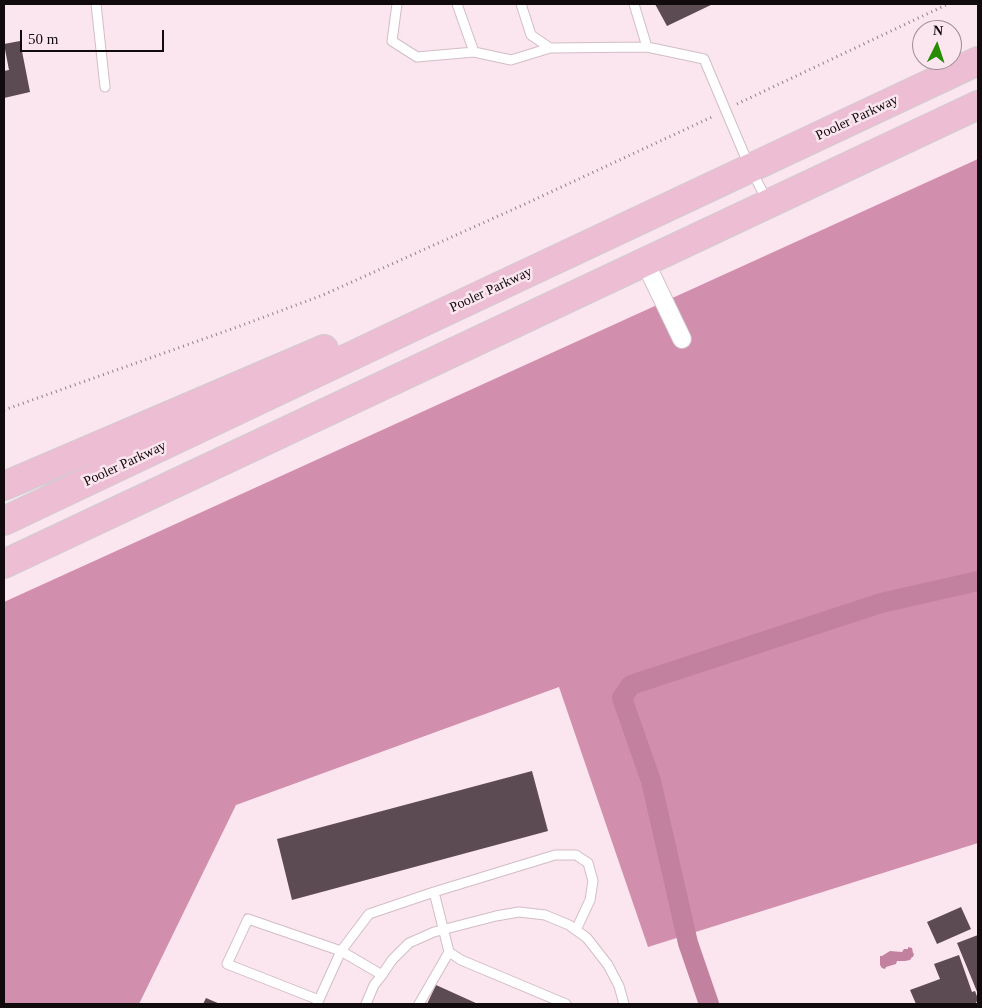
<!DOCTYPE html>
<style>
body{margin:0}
#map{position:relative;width:982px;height:1008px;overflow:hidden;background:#fbe5ee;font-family:Georgia,serif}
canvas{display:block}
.frame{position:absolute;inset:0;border:5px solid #120b0e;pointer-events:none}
.north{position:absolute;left:912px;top:20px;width:50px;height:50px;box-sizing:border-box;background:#fbe5ee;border:1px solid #9e8e94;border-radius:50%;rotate:4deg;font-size:14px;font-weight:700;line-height:20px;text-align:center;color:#120b0e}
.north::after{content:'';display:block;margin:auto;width:18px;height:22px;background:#288c02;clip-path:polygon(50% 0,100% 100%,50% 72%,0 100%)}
.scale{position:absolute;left:20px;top:30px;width:144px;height:22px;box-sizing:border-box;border:2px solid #120b0e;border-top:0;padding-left:6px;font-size:15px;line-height:18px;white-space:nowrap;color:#120b0e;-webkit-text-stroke:4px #fbe5ee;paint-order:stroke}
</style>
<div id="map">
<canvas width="982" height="1008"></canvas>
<div class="frame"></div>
<div class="north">N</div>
<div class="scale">50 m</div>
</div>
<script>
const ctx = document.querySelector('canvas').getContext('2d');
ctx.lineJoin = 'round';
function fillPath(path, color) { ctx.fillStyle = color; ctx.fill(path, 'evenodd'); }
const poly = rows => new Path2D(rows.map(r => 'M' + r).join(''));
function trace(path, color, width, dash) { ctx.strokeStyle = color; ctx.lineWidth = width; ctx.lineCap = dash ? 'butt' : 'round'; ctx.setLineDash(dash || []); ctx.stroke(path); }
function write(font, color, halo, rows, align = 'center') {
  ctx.font = font + ' Georgia,serif'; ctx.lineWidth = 5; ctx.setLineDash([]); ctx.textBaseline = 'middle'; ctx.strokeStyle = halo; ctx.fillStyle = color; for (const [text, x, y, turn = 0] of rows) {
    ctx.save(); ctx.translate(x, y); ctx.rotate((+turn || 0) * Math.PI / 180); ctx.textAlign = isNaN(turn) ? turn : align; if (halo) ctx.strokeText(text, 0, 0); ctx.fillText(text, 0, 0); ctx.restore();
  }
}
fillPath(poly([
 [978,159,978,843,648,947,559,687,236,805,139,1004,4,1004,4,602]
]), '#d18ead');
fillPath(poly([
 [908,947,912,948,913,953,914,954,913,957,912,957,910,960,905,961,897,961,896,964,886,967,885,969,882,968,880,965,880,956,882,956,890,951,902,952,904,949,908,949]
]), '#c381a0');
trace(poly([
 [709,1004,688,943,651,781,622,698,631,685,881,603,978,581]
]), '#c381a0', 20);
fillPath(poly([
 [655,4,713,4,667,26],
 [20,41,30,92,4,98,4,71,9,70,4,44],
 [532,771,548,831,292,900,277,839],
 [961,907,971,929,937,944,927,922],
 [978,935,978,994,957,943],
 [959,955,972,992,975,991,978,999,978,1001,976,1002,977,1004,916,1004,910,990,940,979,934,964],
 [436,985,478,1004,427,1004],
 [206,998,220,1004,203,1004]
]), '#5d4b53');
const service = poly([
 [96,4,105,87],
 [397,4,392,41,417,57,474,52],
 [457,4,474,52,511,60,550,48],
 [521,4,531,35,550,48,647,47,704,59,750,168,768,202],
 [634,4,647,47],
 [434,892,449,952,461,960,566,1004],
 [319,1000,227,964,248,919,341,951,382,975],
 [317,1004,341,951,369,914,434,892,555,855,576,855,588,863,593,881,590,900,576,930],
 [366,1004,374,985,382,975,392,960,409,943,434,932,496,916,519,912,545,915,569,925,587,938,608,965,619,986,624,1004],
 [419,1004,449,952]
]);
const minor = poly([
 [645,262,682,339]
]);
const primary = poly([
 [4,486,324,349],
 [4,521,419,324,978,61],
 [4,564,978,105]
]);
trace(service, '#d2bdc6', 11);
trace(minor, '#d2bdc6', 20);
trace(primary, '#d0cecf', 30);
trace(poly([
 [737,104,948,4],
 [4,410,240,326,323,295,525,204,714,116]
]), '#908187', 3, [1, 4]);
trace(service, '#fff', 9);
trace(minor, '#fff', 18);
trace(primary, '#ecbdd3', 28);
write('14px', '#120b0e', '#fbe5ee', [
 ["Pooler Parkway",857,118,-25],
 ["Pooler Parkway",491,290,-25],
 ["Pooler Parkway",125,464,-25]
]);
</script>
